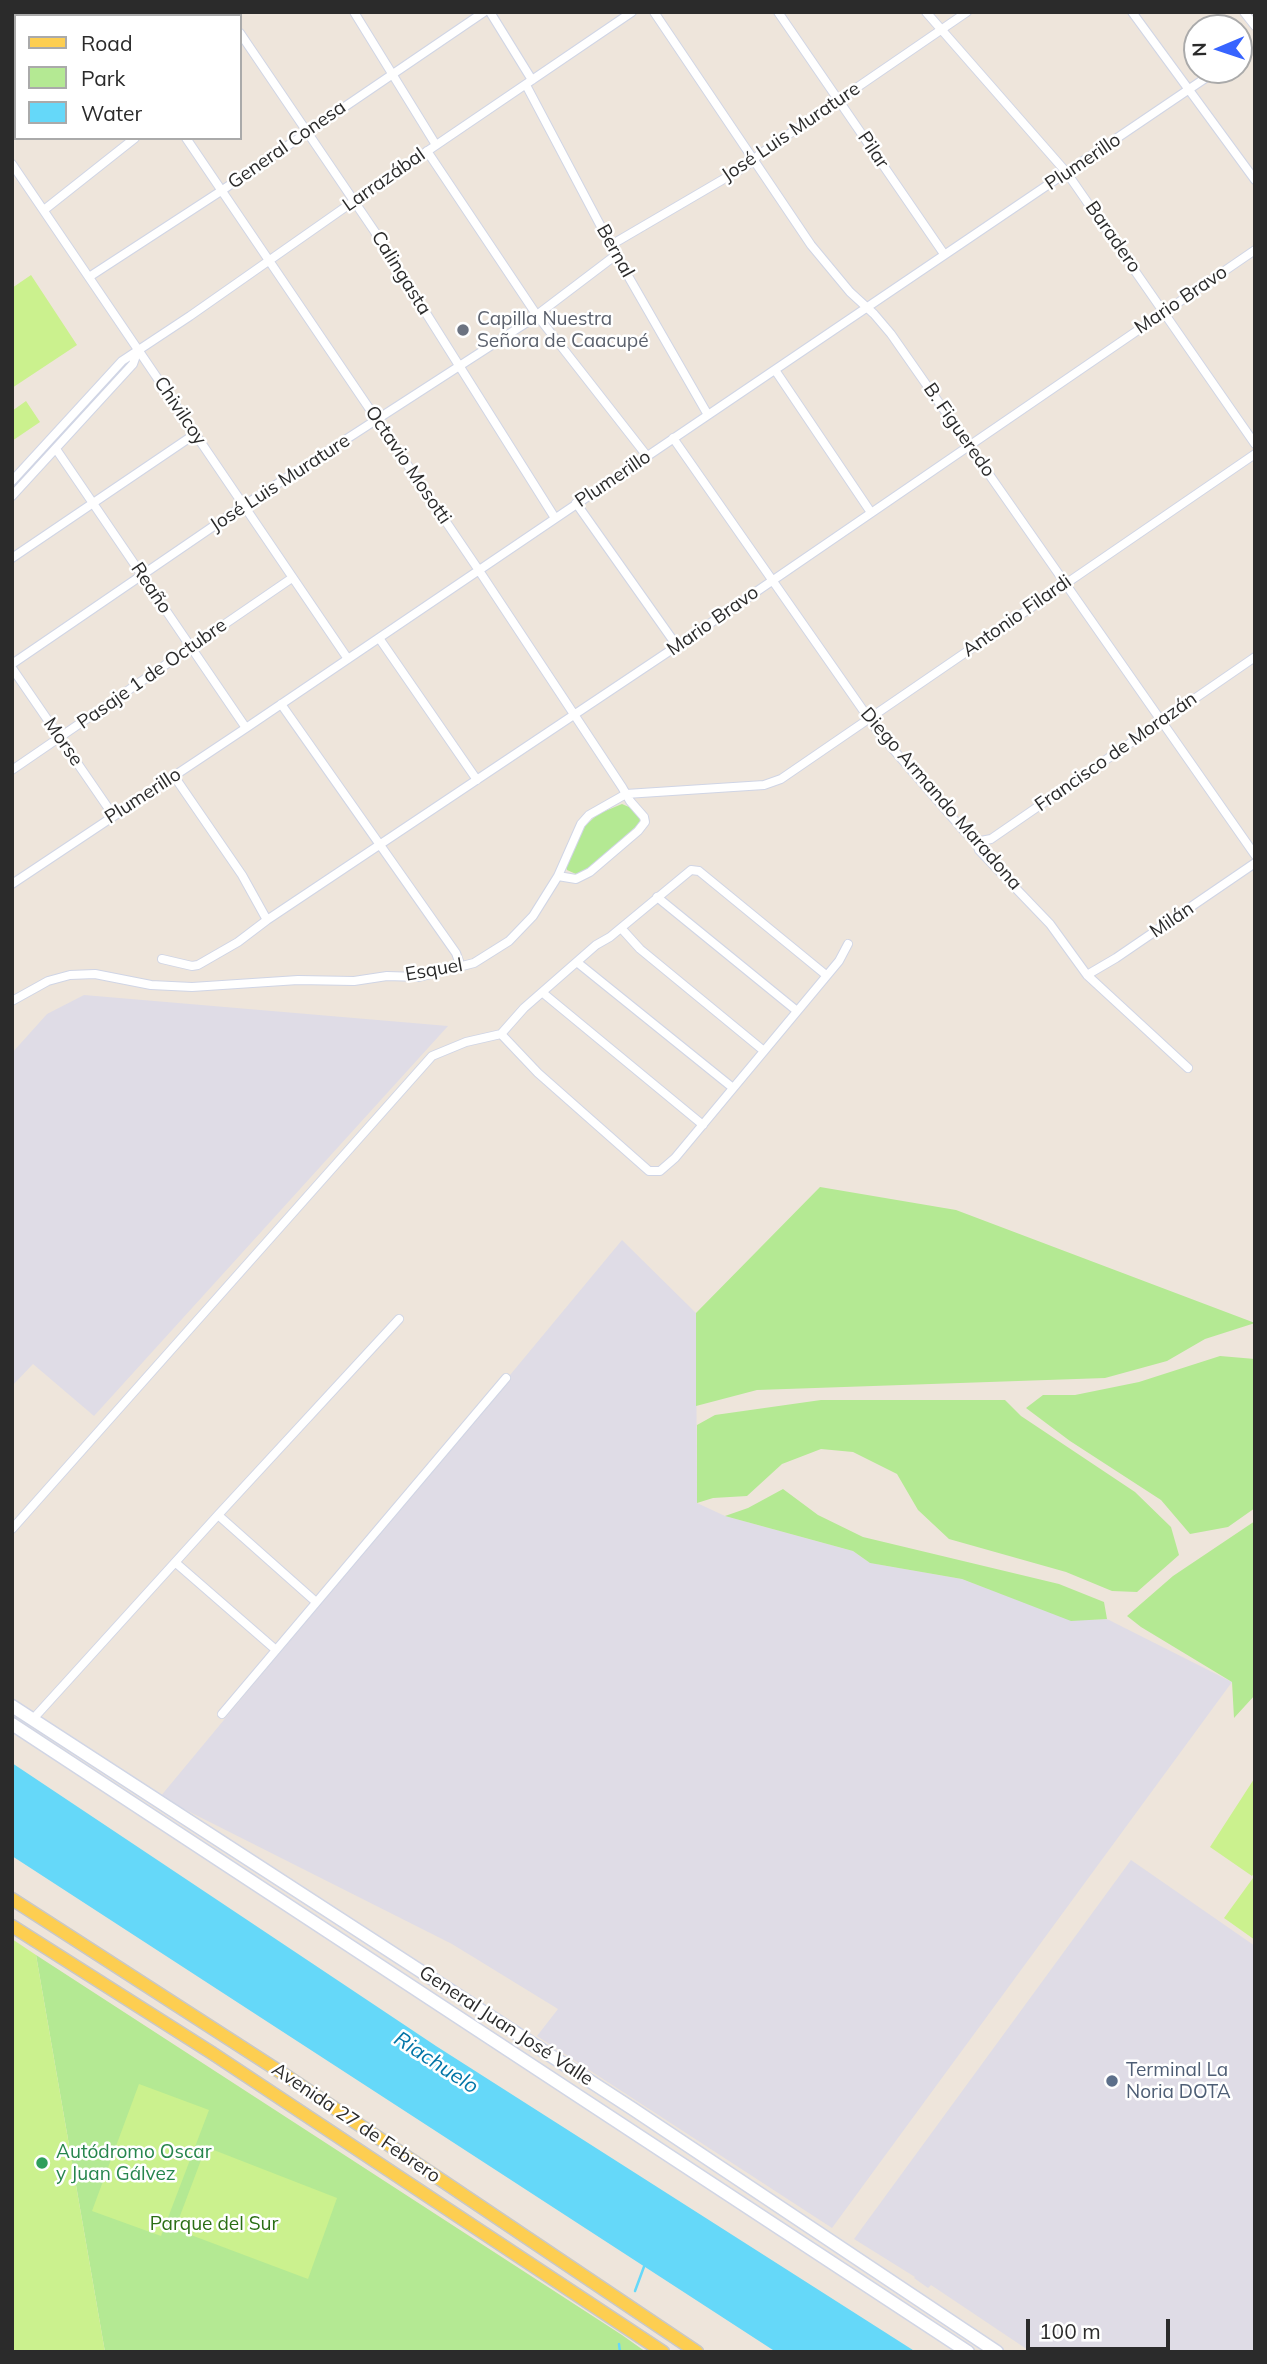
<!DOCTYPE html>
<meta charset="utf-8">
<style>
body{margin:0}
#map{position:relative;width:1267px;height:2364px;overflow:hidden;background:#eee5db;font-family:Mulish,sans-serif}
canvas{display:block}
.frame{position:absolute;inset:0;border:14px solid #2b2b2b;pointer-events:none}
.legend{position:absolute;left:14px;top:14px;width:228px;height:126px;box-sizing:border-box;background:#fff;border:2px solid #aaa;margin:0;padding:9px 12px;list-style:none;font-size:21px;color:#2b2b2b}
.legend li{display:flex;align-items:center;gap:14px;height:35px}
.legend b{width:35px;border:2px solid #aaa}
.north{position:absolute;left:1183px;top:14px;width:70px;height:70px;box-sizing:border-box;background:#fff;border:2px solid #aaa;border-radius:50%;rotate:268deg;font-size:19px;font-weight:700;line-height:28px;text-align:center;color:#2b2b2b}
.north::after{content:'';display:block;margin:auto;width:24px;height:32px;background:#3764ff;clip-path:polygon(50% 0,100% 100%,50% 72%,0 100%)}
.scale{position:absolute;left:1026px;top:2319px;width:144px;height:32px;box-sizing:border-box;border:4px solid #2b2b2b;border-top:0;padding-left:9px;font-size:21px;line-height:24px;white-space:nowrap;color:#2b2b2b;-webkit-text-stroke:5px #fff;paint-order:stroke}
</style>
<div id="map">
<canvas width="1267" height="2364"></canvas>
<div class="frame"></div>
<ul class="legend">
<li><b style="height:9px;background:#fdce51"></b>Road</li>
<li><b style="height:19px;background:#b4e993"></b>Park</li>
<li><b style="height:19px;background:#65d8f9"></b>Water</li>
</ul>
<div class="north">N</div>
<div class="scale">100 m</div>
</div>
<script>
const ctx = document.querySelector('canvas').getContext('2d');
ctx.lineJoin = 'round';
function fillPath(path, color) { ctx.fillStyle = color; ctx.fill(path, 'evenodd'); }
const poly = rows => new Path2D(rows.map(r => 'M' + r).join(''));
function trace(path, color, width, dash) { ctx.strokeStyle = color; ctx.lineWidth = width; ctx.lineCap = dash ? 'butt' : 'round'; ctx.setLineDash(dash || []); ctx.stroke(path); }
function write(font, color, halo, rows, align = 'center') {
  ctx.font = font + ' Mulish,sans-serif'; ctx.lineWidth = 5; ctx.setLineDash([]); ctx.textBaseline = 'middle'; ctx.strokeStyle = halo; ctx.fillStyle = color; for (const [text, x, y, turn = 0] of rows) {
    ctx.save(); ctx.translate(x, y); ctx.rotate((+turn || 0) * Math.PI / 180); ctx.textAlign = isNaN(turn) ? turn : align; if (halo) ctx.strokeText(text, 0, 0); ctx.fillText(text, 0, 0); ctx.restore();
  }
}
fillPath(poly([
 [84,995,448,1026,94,1416,33,1364,12,1386,12,1053,47,1014],
 [622,1240,696,1313,697,1503,725,1516,853,1551,870,1563,962,1579,1071,1620,1107,1619,1232,1682,832,2228,537,2036,558,2009,452,1944,160,1797],
 [1131,1860,1255,1946,1255,2352,1031,2352,931,2285,928,2288,914,2278,915,2277,854,2239]
]), '#dfdce6');
fillPath(poly([
 [622,804,629,807,641,820,638,825,586,870,576,874,567,870,566,867,584,827,598,814],
 [820,1187,956,1210,1255,1323,1205,1339,1167,1361,1105,1378,757,1390,696,1406,696,1313],
 [1220,1356,1255,1359,1255,1508,1228,1527,1190,1534,1161,1500,1070,1441,1026,1408,1043,1395,1075,1395,1139,1382],
 [821,1400,1005,1400,1021,1416,1135,1492,1171,1527,1179,1555,1137,1592,1112,1591,1066,1572,949,1539,918,1510,897,1474,853,1452,821,1449,782,1464,747,1496,713,1498,697,1503,697,1425,715,1415],
 [783,1489,818,1515,863,1537,1059,1584,1104,1602,1107,1619,1071,1621,962,1579,870,1563,853,1551,725,1516,748,1508],
 [1255,1521,1255,1695,1234,1718,1232,1682,1141,1627,1127,1616,1173,1576],
 [36,1955,622,2335,646,2352,105,2352]
]), '#b4e993');
fillPath(poly([
 [31,275,77,345,12,388,12,288],
 [26,401,40,422,12,441,12,411],
 [1254,1779,1255,1872,1252,1876,1210,1847],
 [1253,1878,1255,1879,1255,1940,1224,1918],
 [12,1939,36,1955,105,2352,12,2352],
 [139,2084,209,2110,161,2236,92,2211],
 [206,2147,337,2198,308,2279,175,2229]
]), '#cbf18e');
fillPath(poly([
 [12,1763,436,2046,916,2352,776,2352,12,1856]
]), '#65d8f9');
trace(poly([
 [635,2291,645,2264],
 [619,2344,620,2352]
]), '#65d8f9', 2.5);
const minor = poly([
 [102,12,105,16],
 [226,12,228,16],
 [354,12,436,145],
 [490,12,532,80],
 [654,12,811,245,850,292,874,314,891,334,1255,855],
 [778,12,944,254],
 [926,12,1067,173,1255,444],
 [1132,12,1255,180],
 [1244,12,1255,26],
 [134,16,140,12],
 [240,33,375,232,555,518],
 [526,85,616,255,708,415],
 [12,96,16,94],
 [186,138,478,569,622,787,630,801,644,817,645,822,638,831,590,872,576,879,558,876],
 [427,151,536,314,647,456],
 [12,164,348,659],
 [44,210,135,138],
 [611,245,746,166,760,154,967,12],
 [89,277,221,191,484,12],
 [775,370,870,511],
 [673,438,879,733,964,831,976,842,979,850,1050,924,1087,975,1188,1068],
 [56,449,246,728],
 [12,481,122,361,190,316,354,201,632,12],
 [12,496,133,364,138,350],
 [576,503,677,646],
 [12,558,195,434],
 [379,638,477,780],
 [12,664,243,506,529,321,616,255],
 [12,668,113,815],
 [281,704,456,953,461,967],
 [12,770,292,578],
 [174,776,242,875,267,920],
 [976,842,991,839,1255,657],
 [12,884,246,728,1213,73],
 [657,897,797,1011],
 [621,928,640,949,764,1051],
 [162,959,192,966,198,965,238,942,267,920,677,646,1255,250],
 [578,963,733,1088],
 [1087,975,1116,958,1255,863],
 [543,993,703,1125],
 [12,1001,48,981,70,975,95,974,151,985,192,987,298,980,354,981,387,976,419,977,474,963,509,941,533,916,558,876,581,824,589,815,626,794,764,785,781,779,1255,454],
 [501,1034,538,1073,649,1171,660,1171,675,1158,839,961,848,944],
 [218,1515,316,1602],
 [12,1529,432,1056,466,1042,501,1034,524,1008,596,945,610,937,691,870,699,871,826,975],
 [176,1563,276,1650],
 [222,1714,506,1378],
 [33,1719,218,1515,399,1319]
]);
const secondary = poly([
 [12,1706,633,2109,997,2352],
 [12,1724,968,2352]
]);
const primary = poly([
 [12,1899,285,2075,697,2352],
 [12,1926,212,2053,663,2352]
]);
trace(minor, '#d0d5e5', 10);
trace(secondary, '#d0d5e5', 15);
trace(primary, '#c8c8c8', 15);
trace(minor, '#fff', 8);
trace(secondary, '#fff', 12);
trace(primary, '#fdce51', 12);
for (const [x, y, r, color] of [
 [463,330,7,"#6b7280"],
 [1112,2081,7,"#5c6f8a"],
 [42,2163,7,"#2e9e5b"]
]) { const dot = new Path2D(); dot.arc(x, y, r, 0, 2 * Math.PI); ctx.fillStyle = color; ctx.fill(dot); trace(dot, '#fff', 2.5); }
write('19px', '#2b2b2b', '#fff', [
 ["José Luis Murature",791,132,-34],
 ["General Conesa",287,145,-35],
 ["Pilar",873,150,56],
 ["Plumerillo",1083,162,-34],
 ["Larrazábal",384,180,-35],
 ["Baradero",1113,237,55],
 ["Bernal",615,251,61],
 ["Calingasta",401,273,58],
 ["Mario Bravo",1181,300,-34],
 ["Chivilcoy",180,411,56],
 ["B. Figueredo",959,430,55],
 ["Octavio Mosotti",408,465,56],
 ["Plumerillo",613,479,-34],
 ["José Luis Murature",280,483,-33],
 ["Reaño",151,588,56],
 ["Antonio Filardi",1017,616,-35],
 ["Mario Bravo",713,621,-35],
 ["Pasaje 1 de Octubre",152,674,-35],
 ["Morse",63,742,55],
 ["Francisco de Morazán",1116,752,-35],
 ["Plumerillo",143,796,-33],
 ["Diego Armando Maradona",941,799,49],
 ["Milán",1172,920,-34],
 ["Esquel",434,970,-10],
 ["General Juan José Valle",506,2026,33],
 ["Avenida 27 de Febrero",356,2123,34]
]);
write('19px', '#5b616d', '#fff', [
 ["Capilla Nuestra",477,319],
 ["Señora de Caacupé",477,341]
], 'left');
write('19px', '#4e5e75', '#fff', [
 ["Terminal La",1126,2070],
 ["Noria DOTA",1126,2092]
], 'left');
write('19px', '#27864d', '#fff', [
 ["Autódromo Oscar",56,2152],
 ["y Juan Gálvez",56,2174]
], 'left');
write('19px', '#2a6e14', '#fff', [
 ["Parque del Sur",214,2224]
]);
write('italic 21px', '#0275a7', '#fff', [
 ["Riachuelo",436,2063,33]
]);
</script>
